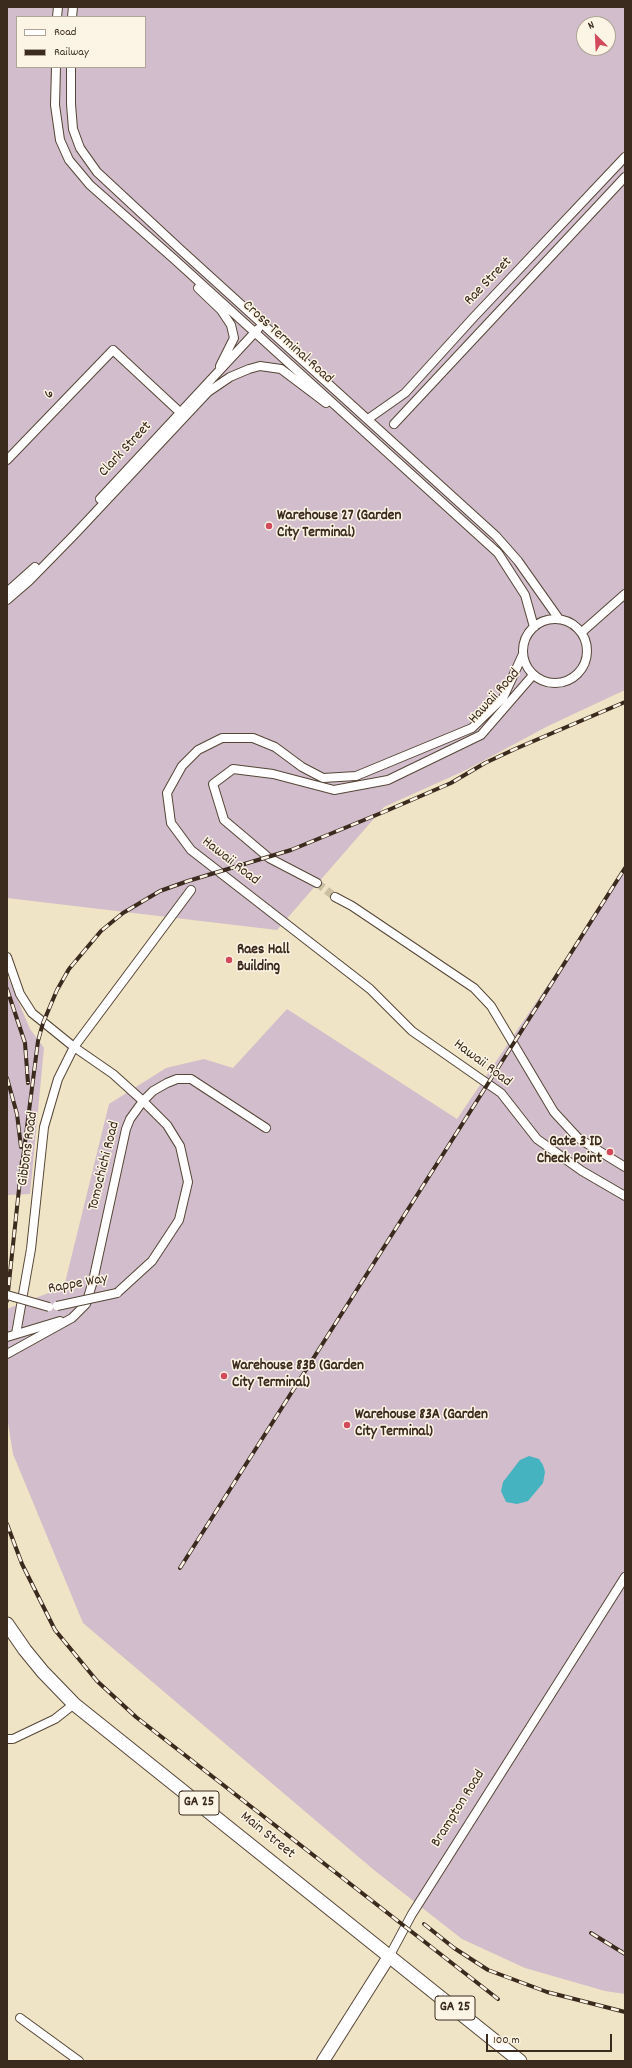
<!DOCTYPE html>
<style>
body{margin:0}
#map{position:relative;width:632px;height:2068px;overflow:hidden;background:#efe4c5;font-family:Dekko,sans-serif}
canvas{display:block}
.frame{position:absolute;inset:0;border:8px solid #3b2a1e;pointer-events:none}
.legend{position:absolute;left:16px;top:16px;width:130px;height:52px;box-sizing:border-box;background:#fcf5e5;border:1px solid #afa495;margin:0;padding:5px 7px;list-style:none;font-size:12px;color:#3b2a1e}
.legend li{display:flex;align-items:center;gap:8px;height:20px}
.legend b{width:20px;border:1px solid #afa495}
.north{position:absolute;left:576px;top:16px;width:40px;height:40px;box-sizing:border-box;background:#fcf5e5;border:1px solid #afa495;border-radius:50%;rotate:336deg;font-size:11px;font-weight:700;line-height:16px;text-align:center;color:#3b2a1e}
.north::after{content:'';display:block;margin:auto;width:14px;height:18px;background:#d1495b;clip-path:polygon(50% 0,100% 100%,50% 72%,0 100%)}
.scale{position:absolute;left:486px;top:2034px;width:126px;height:18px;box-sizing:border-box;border:2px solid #3b2a1e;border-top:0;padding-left:5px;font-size:12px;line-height:14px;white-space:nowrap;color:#3b2a1e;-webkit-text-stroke:3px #fcf5e5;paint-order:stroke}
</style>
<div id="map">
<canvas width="632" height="2068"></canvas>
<div class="frame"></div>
<ul class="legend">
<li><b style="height:5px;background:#fff"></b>Road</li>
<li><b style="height:5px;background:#3b2a1e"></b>Railway</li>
</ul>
<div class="north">N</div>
<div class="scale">100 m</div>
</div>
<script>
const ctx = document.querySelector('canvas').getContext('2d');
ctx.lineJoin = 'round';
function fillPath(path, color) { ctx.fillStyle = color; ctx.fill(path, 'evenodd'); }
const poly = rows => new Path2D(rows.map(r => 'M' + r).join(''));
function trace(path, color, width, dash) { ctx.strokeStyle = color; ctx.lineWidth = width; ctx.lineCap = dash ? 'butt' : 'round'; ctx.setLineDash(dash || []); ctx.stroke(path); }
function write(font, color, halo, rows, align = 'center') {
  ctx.font = font + ' Dekko,sans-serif'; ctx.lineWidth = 3; ctx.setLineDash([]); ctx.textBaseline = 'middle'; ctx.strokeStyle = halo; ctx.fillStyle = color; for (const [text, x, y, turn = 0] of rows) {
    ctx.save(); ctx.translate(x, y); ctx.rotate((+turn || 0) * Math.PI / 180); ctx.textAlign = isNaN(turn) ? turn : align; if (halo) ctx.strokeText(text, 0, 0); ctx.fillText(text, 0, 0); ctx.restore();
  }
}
fillPath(poly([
 [7,7,625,7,625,690,548,726,466,770,384,807,277,930,7,898],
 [17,17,145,17,145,67,17,67],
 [584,24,608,24,608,48,584,48],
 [625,871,625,1994,605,1991,525,1968,462,1939,374,1870,83,1623,13,1454,7,1416,7,1309,64,1287,109,1104,166,1068,204,1059,233,1068,287,1009,457,1119],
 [7,975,30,1029,44,1048,30,1194,7,1195]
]), '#d1bdcb');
fillPath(poly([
 [529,1456,539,1459,543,1465,545,1472,543,1483,528,1501,517,1504,506,1502,501,1491,503,1482,520,1460]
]), '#45b3c0');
trace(poly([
 [317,883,335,897]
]), '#cbbfa4', 8, [8, 4]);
const street = poly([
 [57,17,58,7],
 [72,17,73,7],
 [56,67,55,105,60,140,69,160,90,185,174,259,498,553,525,595,534,627],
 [71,67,71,104,73,129,80,148,97,172,182,251,496,536,518,561,559,619],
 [198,288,221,310,231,325,234,338,220,366],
 [368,419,405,393,473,318,625,157],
 [394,424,625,177],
 [7,460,113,350,184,416],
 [100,499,258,329],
 [7,592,35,567],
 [7,600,29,581,75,534,208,392,230,377,249,369,260,366,281,369,326,403],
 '523 651a32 32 0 1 1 64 0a32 32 0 1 1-64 0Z',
 [582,632,625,594],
 [523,654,503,698,472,728,356,776,323,778,302,767,275,747,253,738,222,738,198,750,182,766,167,793,171,823,191,850,370,989,412,1031,501,1093,537,1139,582,1171,625,1196],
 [317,883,269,858,224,820,213,784,233,769,273,774,334,790,388,780,481,735,533,675],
 [335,897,352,906,474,988,491,1006,554,1112,578,1138,625,1167],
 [7,957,20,994,32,1013,74,1047,113,1074,143,1101,130,1119,126,1129,93,1281,86,1304,72,1318,7,1354],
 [117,1293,152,1261,179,1220,188,1182,180,1146,167,1125,143,1101,153,1091,167,1083,177,1079,191,1079,266,1128],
 [16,1334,31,1249,44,1127,58,1079,74,1047,191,890],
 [7,1337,60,1321],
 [7,1739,13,1739,55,1719,74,1704],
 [390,1955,412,1914,625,1577],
 [20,2018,79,2061]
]);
const secondary = poly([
 [323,2061,390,1955]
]);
const primary = poly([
 [7,1624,25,1650,43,1672,74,1704,520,2061]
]);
trace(street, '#564637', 10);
trace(secondary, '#564637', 14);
trace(primary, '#564637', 15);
trace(street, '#fff', 8);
trace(secondary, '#fff', 12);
trace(primary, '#fff', 13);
const rail = poly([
 [7,989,25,1043,28,1083],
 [7,1078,17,1114,21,1147],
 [22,1166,38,1041,43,1023,57,990,69,969,101,931,123,913,160,891,188,881,291,850,386,811,451,783,485,763,515,749,625,702],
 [7,1301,22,1161],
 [7,1524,22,1564,55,1630,97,1681,136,1717,498,1999],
 [180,1568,625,868],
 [424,1924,454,1948,488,1970,547,1992,625,2012],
 [591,1933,625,1954]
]);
trace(rail, '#3b2a1e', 4);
trace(rail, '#fcf5e5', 2.5, [8]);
const streetBridge = poly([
 [7,1295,49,1307],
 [57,1306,117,1293]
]);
trace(streetBridge, '#564637', 10, []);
trace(streetBridge, '#fff', 8);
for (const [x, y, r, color] of [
 [269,526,4,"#d1495b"],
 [229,960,4,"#d1495b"],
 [610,1152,4,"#d1495b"],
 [224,1376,4,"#d1495b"],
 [347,1425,4,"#d1495b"]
]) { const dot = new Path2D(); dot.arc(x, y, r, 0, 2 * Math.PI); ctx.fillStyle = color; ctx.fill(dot); trace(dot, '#fcf5e5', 1.5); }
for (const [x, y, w] of [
 [199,1803,40],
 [455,2008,40]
]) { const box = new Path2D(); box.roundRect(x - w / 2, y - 12, w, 24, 3); ctx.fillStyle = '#fcf5e5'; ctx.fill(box); trace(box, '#3b2a1e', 1); }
write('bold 14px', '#3b2a1e', null, [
 ["GA 25",199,1803],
 ["GA 25",455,2008]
]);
write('15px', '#3b2a1e', '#fcf5e5', [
 ["Rae Street",489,282,-46],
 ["Cross Terminal Road",287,343,42],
 ["6",50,395,-46],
 ["Clark Street",126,450,-47],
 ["Hawaii Road",495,697,-48],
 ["Hawaii Road",230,862,38],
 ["Hawaii Road",482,1064,37],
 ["Gibbons Road",29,1149,-82],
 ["Tomochichi Road",105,1166,-76],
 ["Rappe Way",78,1285,-10],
 ["Brampton Road",459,1809,-58],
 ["Main Street",267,1836,39]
]);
write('bold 15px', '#3b2a1e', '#fcf5e5', [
 ["Warehouse 27 (Garden",277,517],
 ["City Terminal)",277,534],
 ["Raes Hall",237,951],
 ["Building",237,968],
 ["Gate 3 ID",602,1143,"right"],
 ["Check Point",602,1160,"right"],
 ["Warehouse 83B (Garden",232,1367],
 ["City Terminal)",232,1384],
 ["Warehouse 83A (Garden",355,1416],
 ["City Terminal)",355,1433]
], 'left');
</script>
